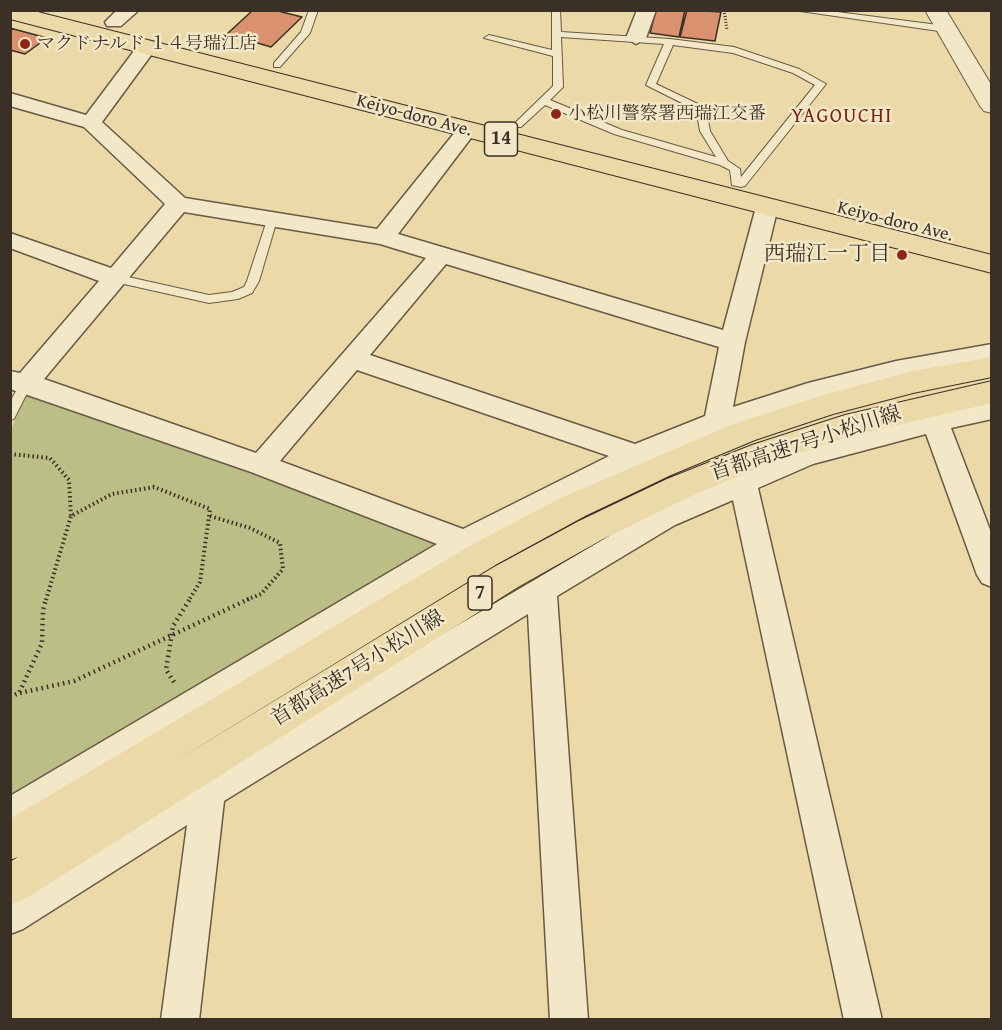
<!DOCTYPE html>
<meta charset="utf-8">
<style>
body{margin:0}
#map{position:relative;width:1002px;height:1030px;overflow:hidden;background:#ebdaa7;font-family:"Gentium Book Plus",serif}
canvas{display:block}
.frame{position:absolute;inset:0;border:12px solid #3b3026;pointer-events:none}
</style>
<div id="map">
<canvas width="1002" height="1030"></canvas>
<div class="frame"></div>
</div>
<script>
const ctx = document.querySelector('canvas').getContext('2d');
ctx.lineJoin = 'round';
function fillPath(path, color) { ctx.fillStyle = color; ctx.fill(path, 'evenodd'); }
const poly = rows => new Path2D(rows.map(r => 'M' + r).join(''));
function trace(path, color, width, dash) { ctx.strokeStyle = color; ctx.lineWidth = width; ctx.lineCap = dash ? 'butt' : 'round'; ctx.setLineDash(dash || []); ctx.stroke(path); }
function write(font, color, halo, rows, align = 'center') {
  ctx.font = font + ' "Gentium Book Plus","Noto Serif JP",serif'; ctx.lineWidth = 5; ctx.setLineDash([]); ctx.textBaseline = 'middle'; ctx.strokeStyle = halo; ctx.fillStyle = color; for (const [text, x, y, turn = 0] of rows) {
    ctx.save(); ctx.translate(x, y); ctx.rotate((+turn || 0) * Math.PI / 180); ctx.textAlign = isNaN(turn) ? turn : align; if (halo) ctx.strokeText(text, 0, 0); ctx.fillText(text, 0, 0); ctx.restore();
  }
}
fillPath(poly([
 [28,389,454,543,11,804,10,432]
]), '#bbbe85');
const building = poly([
 [253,10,274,10,302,17,271,47,227,34,253,10],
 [656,10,685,10,679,37,650,33,656,10],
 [687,10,721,12,715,41,680,37,687,10],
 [10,28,47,38,25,54,10,50,10,28]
]);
fillPath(building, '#da926e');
trace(building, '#3b3026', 1.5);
const service = poly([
 [309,10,318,10,310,33,280,67,274,67,274,63,301,32,309,10],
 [552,10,560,10,561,32,670,39,734,47,799,69,826,84,745,186,741,187,732,185,730,170,720,165,614,134,545,105,521,127,515,127,515,123,553,86,553,56,484,38,489,35,552,50,552,10],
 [561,37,664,44,646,85,694,109,697,114,700,131,716,157,622,130,550,100,563,87,561,37],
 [673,45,733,53,793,73,815,85,741,177,740,169,728,161,710,131,707,114,700,105,656,84,673,45],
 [793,10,822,10,946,26,951,29,946,32,793,10],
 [272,217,277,220,259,281,252,293,238,299,209,303,115,282,109,278,115,274,209,295,232,292,244,287,247,281,267,220,272,217],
 [26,379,32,383,14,419,10,420,10,402,22,380,26,379]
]);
const minor = poly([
 [117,10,139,10,121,26,107,26,105,22,117,10],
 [637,10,656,10,646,38,636,44,626,38,637,10],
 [147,41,157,47,102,122,185,198,377,229,460,126,467,124,474,126,477,130,398,234,723,330,756,207,759,202,775,202,778,207,745,342,733,407,808,383,896,361,992,344,992,362,896,379,812,400,726,429,646,462,474,550,22,826,10,831,10,796,437,544,251,472,10,389,10,371,20,373,99,281,10,248,10,233,111,268,165,204,84,127,10,106,10,93,86,115,140,43,147,41],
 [184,212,380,244,426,258,256,453,44,379,184,212],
 [446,264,719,347,705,416,635,444,370,355,446,264],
 [357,370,609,456,463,529,280,461,357,370],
 [992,400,992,419,951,428,992,535,992,587,982,583,977,575,926,434,813,464,758,488,882,1020,844,1020,733,500,675,525,557,596,588,1020,550,1020,528,614,224,801,199,1020,161,1020,187,825,23,929,10,934,10,895,300,718,655,509,794,450,871,427,992,400]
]);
const tertiary = poly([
 [925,10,946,10,992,86,992,113,984,111,980,106,925,10]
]);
const trunk = poly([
 [10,10,30,10,992,255,992,273,10,19,10,10]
]);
const motorway = poly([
 [992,357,992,377,913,393,833,414,755,440,671,475,585,516,497,564,169,765,494,567,579,521,667,479,752,445,845,415,992,381,992,403,850,436,774,461,689,497,603,539,518,587,25,899,10,905,10,862,18,857,10,860,10,819,473,544,561,498,733,424,827,394,913,371,992,357]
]);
trace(service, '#675a46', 2);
trace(minor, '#675a46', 3);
trace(tertiary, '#675a46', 2);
trace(trunk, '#3b3026', 2);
trace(motorway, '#3b3026', 2);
trace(poly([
 [724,10,727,30]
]), '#3b3026', 3, [1, 2]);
trace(poly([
 [10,454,50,458,69,480,71,516],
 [210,516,250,528,280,543,283,569,261,594,246,600],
 [46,600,71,516,112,494,154,487,210,509,200,582,189,600]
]), '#3b3026', 4, [1.5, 3]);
trace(poly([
 [174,682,166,670,173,626,190,599],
 [20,693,74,681,249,599],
 [10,697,19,693,42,643,43,610,46,599]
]), '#3b3026', 4.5, [1.5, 4]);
fillPath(service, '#f2e7c6');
fillPath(minor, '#f2e7c6');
fillPath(tertiary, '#f2e7c6');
fillPath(trunk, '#ebdaa7');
fillPath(motorway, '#ebdaa7');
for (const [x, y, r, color] of [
 [25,44,6,"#8f2418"],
 [556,114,6,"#8f2418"],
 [902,255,6,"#8f2418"]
]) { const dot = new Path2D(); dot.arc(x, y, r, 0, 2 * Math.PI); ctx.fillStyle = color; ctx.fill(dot); trace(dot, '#f2e7c6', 2); }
write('18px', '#3b3026', '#f2e7c6', [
 ["マクドナルド １４号瑞江店",37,44],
 ["小松川警察署西瑞江交番",568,114]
], 'left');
write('18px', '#3b3026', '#f2e7c6', [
 ["Keiyo-doro Ave.",414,116,15],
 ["Keiyo-doro Ave.",895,222,14]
]);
ctx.letterSpacing = '1.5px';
write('20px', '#7a1f14', '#f2e7c6', [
 ["YAGOUCHI",842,117]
]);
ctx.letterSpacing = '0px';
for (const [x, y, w] of [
 [501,139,33],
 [480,593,24]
]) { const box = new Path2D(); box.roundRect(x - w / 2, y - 17, w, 34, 4.5); ctx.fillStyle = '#f2e7c6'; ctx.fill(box); trace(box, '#3b3026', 1.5); }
write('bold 20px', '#3b3026', null, [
 ["14",501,139],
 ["7",480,593]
]);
write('21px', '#3b3026', '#f2e7c6', [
 ["西瑞江一丁目",890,255]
], 'right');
write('21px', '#3b3026', '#f2e7c6', [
 ["首都高速7号小松川線",806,444,-18],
 ["首都高速7号小松川線",358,669,-32]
]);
</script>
